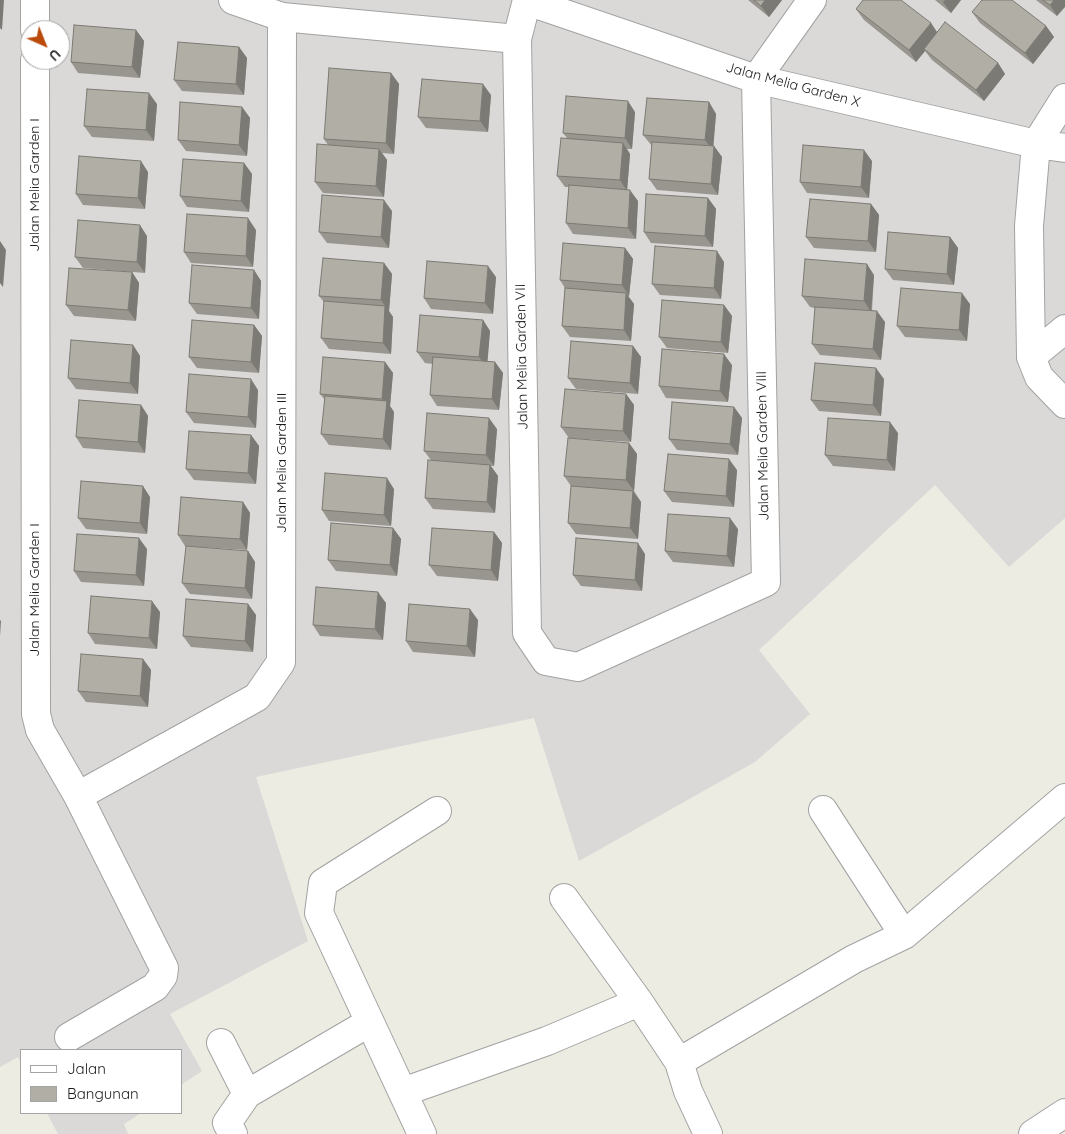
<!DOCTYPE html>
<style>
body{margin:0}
#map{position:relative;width:1065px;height:1134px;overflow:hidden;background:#ecece2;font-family:Quicksand,sans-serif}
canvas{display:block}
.legend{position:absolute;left:20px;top:1049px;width:162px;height:65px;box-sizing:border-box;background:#fff;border:1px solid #a4a4a4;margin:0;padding:6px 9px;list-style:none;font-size:15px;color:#1b1b1b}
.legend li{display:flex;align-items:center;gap:10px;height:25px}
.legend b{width:25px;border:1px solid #a4a4a4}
.north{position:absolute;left:20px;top:20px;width:50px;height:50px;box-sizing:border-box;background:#fff;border:1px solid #a4a4a4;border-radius:50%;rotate:136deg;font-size:14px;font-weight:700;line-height:20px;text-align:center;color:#1b1b1b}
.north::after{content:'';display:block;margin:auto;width:18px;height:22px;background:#ba4b0d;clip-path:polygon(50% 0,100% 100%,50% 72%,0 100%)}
</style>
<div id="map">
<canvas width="1065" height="1134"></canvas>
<ul class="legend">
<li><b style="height:6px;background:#fff"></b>Jalan</li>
<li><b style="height:14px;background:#b1afa5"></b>Bangunan</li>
</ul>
<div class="north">U</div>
</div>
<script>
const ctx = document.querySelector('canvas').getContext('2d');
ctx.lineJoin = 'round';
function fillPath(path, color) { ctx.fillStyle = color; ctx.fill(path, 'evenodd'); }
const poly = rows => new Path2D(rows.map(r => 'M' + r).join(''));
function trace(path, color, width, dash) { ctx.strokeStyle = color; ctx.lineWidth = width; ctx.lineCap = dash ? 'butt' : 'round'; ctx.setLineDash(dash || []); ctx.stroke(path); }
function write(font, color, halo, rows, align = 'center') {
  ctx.font = font + ' Quicksand,sans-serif'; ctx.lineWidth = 5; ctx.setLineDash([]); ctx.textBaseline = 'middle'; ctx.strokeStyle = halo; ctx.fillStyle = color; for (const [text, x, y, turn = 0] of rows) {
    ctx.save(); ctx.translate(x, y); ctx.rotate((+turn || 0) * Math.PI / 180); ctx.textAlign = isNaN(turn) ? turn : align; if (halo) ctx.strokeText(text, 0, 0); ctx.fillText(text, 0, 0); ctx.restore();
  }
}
fillPath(poly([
 [0,0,1065,0,1065,518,1009,567,935,485,759,650,810,714,755,762,579,861,534,718,256,777,308,941,170,1014,202,1071,181,1085,181,1050,21,1050,21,1063,18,1057,0,1067],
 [30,30,60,30,60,60,30,60],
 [47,1113,141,1113,124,1124,128,1134,58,1134]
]), '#dad9d8');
const minor = poly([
 [35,0,35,30],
 [233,0,282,17,517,39],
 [527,0,517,39,527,633,546,661,578,667,766,582,756,79,812,0],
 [527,1,756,79,1036,144,1065,148],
 [35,60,36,714,40,730,78,796,164,968,163,976,155,987,69,1037],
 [1065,98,1036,144,1029,226,1031,357,1039,377,1065,404],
 [1031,357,1065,329],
 [78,796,257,697,281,662,282,17],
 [823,810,904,935],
 [564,898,639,1002,679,1062,688,1091,708,1134],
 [221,1043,247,1094,370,1022],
 [679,1062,854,959,904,935,1065,798],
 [403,1092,547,1041,639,1002],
 [233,1134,227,1123,247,1094],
 [422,1134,319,913,323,883,437,811],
 [1033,1134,1065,1113]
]);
trace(minor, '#a2a2a2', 30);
trace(minor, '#fff', 28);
fillPath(poly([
 [748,0,782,0,769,17],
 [935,0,961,0,951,13],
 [1036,0,1065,0,1057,16],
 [856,9,931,23,937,32,998,63,1005,74,984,101,932,60,925,51,916,62,864,20],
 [972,12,1046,26,1054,37,1033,64,980,23],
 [136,30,144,41,140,78,78,73,71,62],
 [239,47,247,58,244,95,182,91,174,80],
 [391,73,399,84,394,154,382,153,387,160,384,197,323,193,315,182,328,145,324,139],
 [491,95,488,132,426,128,418,117],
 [709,102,716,114,713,146,714,146,722,157,718,195,657,190,649,179,652,146,643,135],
 [157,104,154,141,92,137,84,126],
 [242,107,250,118,247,156,186,151,178,140],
 [635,112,632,149,627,149,630,154,627,190,638,201,636,239,573,234,566,223,569,187,565,187,557,176,567,138,563,133],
 [872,161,869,198,807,193,800,182],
 [244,163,252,174,249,212,187,207,180,196],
 [148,172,145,209,83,205,76,194],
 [708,198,716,209,713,247,651,243,644,232],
 [871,204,879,215,876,252,814,248,806,237],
 [392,211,389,248,327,243,319,232],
 [256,230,253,267,191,263,184,252],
 [147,236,145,273,83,268,75,257],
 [950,237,958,248,954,285,893,280,885,269],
 [625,248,633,259,629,296,628,296,634,304,631,341,570,337,562,326,565,288,560,280],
 [724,262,721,299,660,295,652,284],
 [384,263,392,274,389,311,393,317,391,354,329,349,321,338,324,302,319,296],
 [254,270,261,281,259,319,197,314,189,303],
 [132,272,139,283,136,321,74,316,66,305],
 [874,275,872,311,885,322,881,360,820,355,812,344,815,308,810,307,802,296],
 [496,277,493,314,431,309,424,298],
 [970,304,967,341,905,337,897,326],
 [724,305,732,316,728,353,667,348,659,337],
 [483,320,490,331,487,361,495,362,503,373,499,410,437,406,430,395,433,364,425,363,417,352],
 [254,325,262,336,259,373,197,368,189,357],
 [133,345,140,356,138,394,76,389,68,378],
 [633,346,641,357,638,394,576,389,568,378],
 [385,362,393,373,390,406,394,412,391,450,329,445,321,434,325,400,320,394],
 [732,365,728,402,666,398,659,386],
 [884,379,881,416,819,411,811,400],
 [258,390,256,428,194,423,186,412],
 [626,394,634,405,631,442,569,438,561,427],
 [141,405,148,416,145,453,83,448,76,437],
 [734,407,742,418,738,455,677,450,669,439],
 [497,429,494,466,491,466,498,476,495,513,433,509,425,498,431,460,424,451],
 [898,433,895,471,833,466,825,455],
 [251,435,259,446,256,484,194,480,186,469],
 [629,443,637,454,634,491,641,502,638,539,576,534,568,523,571,486,564,476],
 [737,470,734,507,672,502,664,491],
 [394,489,391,526,329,521,322,510],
 [150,497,147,534,86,529,78,518],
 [243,502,250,513,247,550,185,546,178,535],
 [393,528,401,539,397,576,336,571,328,560],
 [738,529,734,567,673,562,665,551],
 [494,532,502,543,498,581,437,576,429,565],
 [147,549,144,586,81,582,74,571],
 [248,551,255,562,252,599,190,594,182,583],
 [645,554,642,591,581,586,573,575],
 [386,603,383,640,320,636,313,625],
 [248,604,256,615,253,652,191,647,183,636],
 [160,612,157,649,95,644,88,633],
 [478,620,475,657,413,652,406,641],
 [143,659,151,670,148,707,86,702,78,691]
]), '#98968e');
fillPath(poly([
 [0,0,4,0,2,30,0,28],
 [765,0,782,0,769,17,761,6],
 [945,0,961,0,951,13,943,2],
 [1054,0,1065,0,1065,7,1057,16,1050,5],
 [931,23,938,34,924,49,925,51,916,62,909,50],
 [1046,26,1054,37,1033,64,1025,53],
 [136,30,144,41,140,78,132,67],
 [239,47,247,58,244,95,236,84],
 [998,63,1005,74,984,101,976,90],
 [391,73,399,84,394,154,386,143],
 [483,84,491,95,488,132,480,121],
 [149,93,157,104,154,141,146,130],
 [628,101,635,112,632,149,625,138],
 [709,102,716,114,713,151,705,140],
 [242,107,250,118,247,156,239,145],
 [623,143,630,154,627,191,620,180],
 [714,146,722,157,718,195,711,184],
 [379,149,387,160,384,197,376,186],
 [864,150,872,161,869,198,861,187],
 [141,161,148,172,145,209,138,198],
 [244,163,252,174,249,212,241,201],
 [630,190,638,201,636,239,628,228],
 [708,198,716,209,713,247,705,236],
 [384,200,392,211,389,248,381,237],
 [871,204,879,215,876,252,868,241],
 [248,218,256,230,253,267,246,256],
 [140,225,147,236,145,273,137,262],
 [950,237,958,248,954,285,947,274],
 [0,241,6,250,3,287,0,283],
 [625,248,633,259,629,296,622,285],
 [717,251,724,262,721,299,714,288],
 [384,263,392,274,389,311,393,317,391,354,383,343,385,306,381,300],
 [867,264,874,275,871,312,864,301],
 [488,266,496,277,493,314,485,303],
 [254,270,261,281,259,319,251,308],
 [132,272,139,283,136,321,128,310],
 [626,293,634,304,631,341,624,330],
 [962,293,970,304,967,341,959,330],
 [724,305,732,316,728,353,721,342],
 [877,311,885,322,881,360,873,349],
 [483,320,490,331,487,368,479,357],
 [254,325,262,336,259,373,251,362],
 [133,345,140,356,138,394,130,383],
 [633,346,641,357,638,394,630,383],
 [724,354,732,365,728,402,720,391],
 [385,362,393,373,390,406,394,412,391,450,383,439,386,405,382,399],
 [495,362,503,373,499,410,492,399],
 [876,368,884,379,881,416,873,405],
 [251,379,258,390,256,428,248,417],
 [626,394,634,405,631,442,623,431],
 [141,405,148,416,145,453,138,442],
 [734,407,742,418,738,455,730,444],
 [489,418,497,429,494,466,486,455],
 [890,422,898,433,895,471,887,460],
 [251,435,259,446,256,484,248,473],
 [629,443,637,454,634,491,626,480],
 [729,459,737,470,734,507,726,496],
 [490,465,498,476,495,513,487,502],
 [387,478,394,489,391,526,384,515],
 [143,486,150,497,147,534,140,523],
 [633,491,641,502,638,539,630,528],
 [243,502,250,513,247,550,240,539],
 [730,518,738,529,734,567,727,556],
 [393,528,401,539,397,576,390,565],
 [494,532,502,543,498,581,491,570],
 [139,538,147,549,144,586,136,575],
 [638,543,645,554,642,591,635,580],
 [248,551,255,562,252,599,245,588],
 [378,592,386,603,383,640,375,629],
 [152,601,160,612,157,649,149,638],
 [248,604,256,615,253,652,245,641],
 [470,609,478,620,475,657,467,646],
 [0,620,1,621,0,636],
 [143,659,151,670,148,707,140,696]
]), '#7c7a74');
const building = poly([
 [754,0,765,0,761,6,754,0],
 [863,0,901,0,931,23,909,50,856,9,863,0],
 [982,0,1012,0,1046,26,1025,53,972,12,982,0],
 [1043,0,1054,0,1050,5,1043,0],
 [945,22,998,63,976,90,924,49,945,22],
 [74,25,136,30,132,67,71,62,74,25],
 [178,42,239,47,236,84,174,80,178,42],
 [329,68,391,73,386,143,324,139,329,68],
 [422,79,483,84,480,121,418,117,422,79],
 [87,89,149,93,146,130,84,126,87,89],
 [566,96,628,101,625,138,563,133,566,96],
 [647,98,709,102,705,140,643,135,647,98],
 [180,102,242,107,239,145,178,140,180,102],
 [561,138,623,143,620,180,557,176,561,138],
 [652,142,714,146,711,184,649,179,652,142],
 [317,144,379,149,376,186,315,182,317,144],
 [803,145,864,150,861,187,800,182,803,145],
 [79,156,141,161,138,198,76,194,79,156],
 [183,159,244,163,241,201,180,196,183,159],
 [569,185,630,190,628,228,566,223,569,185],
 [646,194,708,198,705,236,644,232,646,194],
 [322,195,384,200,381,237,319,232,322,195],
 [810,199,871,204,868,241,806,237,810,199],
 [187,214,248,218,246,256,184,252,187,214],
 [78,220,140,225,137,262,75,257,78,220],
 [888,232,950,237,947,274,885,269,888,232],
 [563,243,625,248,622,285,560,280,563,243],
 [655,246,717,251,714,288,652,284,655,246],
 [323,258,384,263,381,300,319,296,323,258],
 [805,259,867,264,864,301,802,296,805,259],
 [427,261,488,266,485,303,424,298,427,261],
 [192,265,254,270,251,308,189,303,192,265],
 [69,268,132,272,128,310,66,305,69,268],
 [565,288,626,293,624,330,562,326,565,288],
 [901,288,962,293,959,330,897,326,901,288],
 [662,300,724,305,721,342,659,337,662,300],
 [324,301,385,306,383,343,321,338,324,301],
 [815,307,877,311,873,349,812,344,815,307],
 [420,315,483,320,479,357,417,352,420,315],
 [192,320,254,325,251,362,189,357,192,320],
 [71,340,133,345,130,383,68,378,71,340],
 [571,341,633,346,630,383,568,378,571,341],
 [662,349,724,354,720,391,659,386,662,349],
 [323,357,385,362,382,399,320,394,323,357],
 [433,357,495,362,492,399,430,395,433,357],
 [815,363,876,368,873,405,811,400,815,363],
 [189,374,251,379,248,417,186,412,189,374],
 [565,389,626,394,623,431,561,427,565,389],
 [325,396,387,401,383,439,321,434,325,396],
 [79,400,141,405,138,442,76,437,79,400],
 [672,402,734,407,730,444,669,439,672,402],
 [427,413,489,418,486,455,424,451,427,413],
 [828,418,890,422,887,460,825,455,828,418],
 [189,431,251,435,248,473,186,469,189,431],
 [568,438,629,443,626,480,564,476,568,438],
 [668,454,729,459,726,496,664,491,668,454],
 [428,460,490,465,487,502,425,498,428,460],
 [325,473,387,478,384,515,322,510,325,473],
 [81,481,143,486,140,523,78,518,81,481],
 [571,486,633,491,630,528,568,523,571,486],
 [181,497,243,502,240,539,178,535,181,497],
 [668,514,730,518,727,556,665,551,668,514],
 [331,523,393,528,390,565,328,560,331,523],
 [432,528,494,532,491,570,429,565,432,528],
 [77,534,139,538,136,575,74,571,77,534],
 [576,538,638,543,635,580,573,575,576,538],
 [186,546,248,551,245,588,182,583,186,546],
 [316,587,378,592,375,629,313,625,316,587],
 [91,596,152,601,149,638,88,633,91,596],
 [186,599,248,604,245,641,183,636,186,599],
 [409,604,470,609,467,646,406,641,409,604],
 [81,654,143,659,140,696,78,691,81,654]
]);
fillPath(building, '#b1afa5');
trace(building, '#7c7a74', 1);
write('14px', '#1b1b1b', '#fff', [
 ["Jalan Melia Garden X",793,85,15],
 ["Jalan Melia Garden I",35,185,-90],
 ["Jalan Melia Garden VII",522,357,-91],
 ["Jalan Melia Garden VIII",763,446,-91],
 ["Jalan Melia Garden III",282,463,-90],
 ["Jalan Melia Garden I",35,590,-90]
]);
</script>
